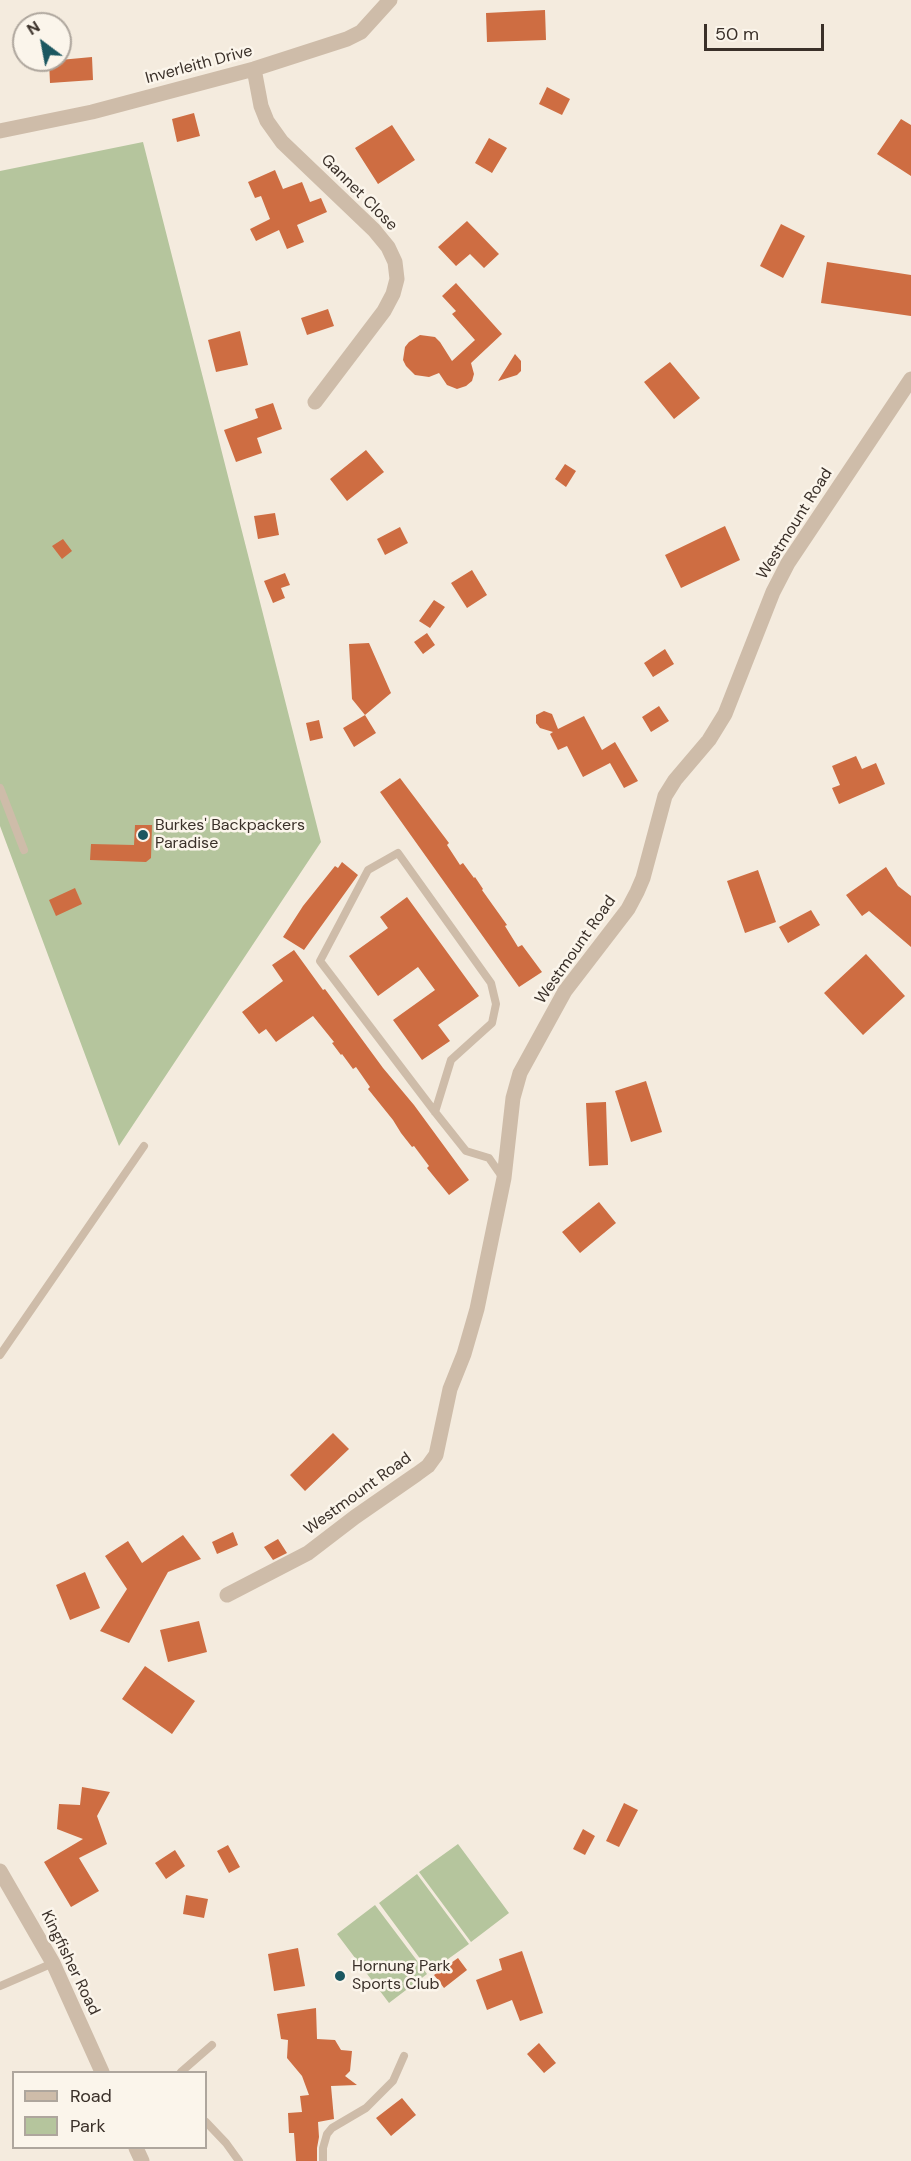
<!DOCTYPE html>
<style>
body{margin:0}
#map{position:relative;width:911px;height:2161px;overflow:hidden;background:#f4ebde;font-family:"DM Sans",sans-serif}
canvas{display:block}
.legend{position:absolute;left:12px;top:2071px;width:195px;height:78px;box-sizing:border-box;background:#fbf5eb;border:2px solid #aea69d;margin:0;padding:8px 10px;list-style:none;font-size:18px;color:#3a3029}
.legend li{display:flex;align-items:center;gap:12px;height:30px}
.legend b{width:30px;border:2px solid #aea69d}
.north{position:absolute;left:12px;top:12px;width:60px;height:60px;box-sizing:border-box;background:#fbf5eb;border:2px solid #aea69d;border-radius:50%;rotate:328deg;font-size:16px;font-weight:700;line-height:24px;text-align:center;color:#3a3029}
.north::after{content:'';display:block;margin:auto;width:21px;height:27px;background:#1b5760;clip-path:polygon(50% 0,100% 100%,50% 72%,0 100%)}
.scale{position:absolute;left:704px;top:24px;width:120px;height:27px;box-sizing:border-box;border:3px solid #3a3029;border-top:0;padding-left:8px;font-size:18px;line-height:21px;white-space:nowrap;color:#3a3029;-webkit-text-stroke:4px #fbf5eb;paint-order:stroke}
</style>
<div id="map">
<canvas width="911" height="2161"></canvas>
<ul class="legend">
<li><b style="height:8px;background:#cebca9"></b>Road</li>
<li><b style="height:16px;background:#b5c59d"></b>Park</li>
</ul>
<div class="north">N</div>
<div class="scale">50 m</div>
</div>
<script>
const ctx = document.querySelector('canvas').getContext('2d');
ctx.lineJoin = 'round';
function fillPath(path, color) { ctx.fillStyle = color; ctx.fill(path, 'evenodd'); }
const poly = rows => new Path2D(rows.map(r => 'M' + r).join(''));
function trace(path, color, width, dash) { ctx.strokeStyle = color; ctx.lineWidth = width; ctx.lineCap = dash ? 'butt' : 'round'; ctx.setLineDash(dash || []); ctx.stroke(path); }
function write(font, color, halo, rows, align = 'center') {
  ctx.font = font + ' "DM Sans",sans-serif'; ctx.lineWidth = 5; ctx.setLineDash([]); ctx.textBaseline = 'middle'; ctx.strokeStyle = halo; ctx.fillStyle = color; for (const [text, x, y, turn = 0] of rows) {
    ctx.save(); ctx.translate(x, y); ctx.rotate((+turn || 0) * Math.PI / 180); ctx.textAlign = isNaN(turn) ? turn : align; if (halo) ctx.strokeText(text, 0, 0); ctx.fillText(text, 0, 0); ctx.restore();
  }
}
fillPath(poly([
 [143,142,321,842,119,1146,0,826,0,171],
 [458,1844,509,1913,471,1942,419,1872],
 [417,1874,469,1944,430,1972,379,1903],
 [375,1905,427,1974,389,2003,337,1934]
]), '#b5c59d');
fillPath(poly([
 [545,10,546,40,487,42,486,13],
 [92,57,93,80,50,83,49,61],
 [547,87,570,99,562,115,539,104],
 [194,113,200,136,177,142,172,119],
 [901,119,911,125,911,176,877,154],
 [392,125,415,160,378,184,355,148],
 [489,138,507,148,492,173,475,163],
 [275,170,283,189,302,182,310,202,321,198,327,212,297,225,304,242,287,249,279,230,256,241,250,229,270,219,261,196,255,198,248,182],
 [467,221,499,254,484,268,470,254,456,266,438,247],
 [781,224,805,236,783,278,760,266],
 [827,262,911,275,911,316,821,303],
 [456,283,502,334,471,363,474,374,472,381,466,386,457,389,447,385,439,373,429,377,415,375,406,366,403,360,405,347,409,342,420,335,435,337,440,342,452,361,475,340,452,314,456,311,442,296],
 [328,309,334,326,307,335,301,318],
 [240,331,248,365,216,372,208,340],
 [515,354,521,361,521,371,517,375,498,381],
 [670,362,700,398,674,419,644,382],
 [273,403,282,429,257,438,262,453,236,462,224,430,258,418,255,409],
 [366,450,384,472,347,501,330,479],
 [565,464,576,471,566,487,555,479],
 [275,513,279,535,258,539,254,516],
 [725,526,740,560,681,588,665,555],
 [400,527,408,543,385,555,377,539],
 [63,539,72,551,62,559,52,546],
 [472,570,487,595,467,608,451,583],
 [285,573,290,585,281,588,285,598,273,603,264,581],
 [434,600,445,607,430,628,419,621],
 [427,633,435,645,423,654,414,642],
 [369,643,391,693,365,715,352,699,349,644],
 [665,649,674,664,653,677,644,663],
 [659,706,669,721,651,732,642,717],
 [544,711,552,714,558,729,584,716,602,750,615,742,638,781,624,788,610,763,583,777,567,746,558,750,550,734,553,732,540,728,536,723,536,715],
 [365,715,376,733,354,747,343,728],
 [319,720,323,738,310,741,306,723],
 [856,756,862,769,876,763,885,784,839,804,832,788,840,785,832,766],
 [400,778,449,843,447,845,460,865,463,863,474,878,475,877,483,889,482,890,507,925,505,926,518,947,522,945,542,972,519,987,380,792],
 [135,825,152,825,151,858,146,862,90,860,91,844,134,845],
 [342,862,358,875,304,950,283,937,303,906,335,866,338,868],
 [886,867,898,886,911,896,911,947,869,911,862,916,846,895],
 [758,870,776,922,745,933,727,881],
 [75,888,82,904,56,916,49,900],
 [407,897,479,996,438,1025,450,1041,422,1060,393,1020,435,990,418,967,378,996,349,956,388,928,380,917],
 [811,910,820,925,788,943,779,927],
 [294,950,323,990,325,989,383,1068,414,1105,469,1180,449,1195,427,1168,429,1166,414,1146,412,1147,401,1133,393,1120,368,1089,370,1087,356,1067,353,1069,342,1054,341,1055,332,1043,334,1042,313,1016,276,1042,266,1029,259,1034,242,1012,283,981,272,965],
 [866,954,905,996,863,1035,824,993],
 [646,1081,662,1132,631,1142,615,1091],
 [606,1102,608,1165,589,1166,586,1103],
 [599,1202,616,1223,580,1253,562,1232],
 [333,1433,349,1449,305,1491,290,1475],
 [233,1532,238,1545,217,1554,212,1542],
 [183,1535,201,1559,168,1572,129,1643,100,1631,127,1589,105,1556,128,1541,142,1563],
 [278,1539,287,1553,273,1560,264,1547],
 [85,1572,100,1608,70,1620,56,1585],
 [199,1621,207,1652,168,1662,160,1630],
 [145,1666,195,1701,172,1734,122,1699],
 [82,1787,110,1792,97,1816,107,1844,79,1858,99,1891,71,1907,44,1862,83,1839,57,1829,59,1804,80,1805],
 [624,1803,638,1810,619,1847,606,1841],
 [583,1829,595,1836,585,1855,573,1849],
 [228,1845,240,1867,229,1873,217,1851],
 [175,1850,185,1866,166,1879,155,1863],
 [186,1895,208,1899,204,1918,183,1914],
 [298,1948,305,1986,274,1991,268,1954],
 [522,1951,543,2013,520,2021,512,2000,487,2010,476,1980,502,1970,499,1959],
 [458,1958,467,1970,444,1988,434,1975],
 [316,2008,317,2039,335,2040,341,2050,352,2051,350,2071,345,2076,357,2085,331,2086,334,2119,318,2122,319,2137,317,2148,317,2161,296,2161,294,2133,289,2133,288,2113,302,2112,300,2096,309,2095,302,2076,287,2058,288,2040,281,2039,277,2014],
 [539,2043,556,2063,544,2073,527,2054],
 [402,2098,416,2115,391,2136,376,2118]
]), '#ce6d42');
trace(poly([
 [0,788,24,850],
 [435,1112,451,1060,492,1023,496,1004,491,983,398,853,368,870,320,961,435,1112,466,1151,489,1158,503,1178],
 [0,1355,144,1146],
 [0,1986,53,1963],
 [181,2072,212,2045],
 [206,2122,226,2143,239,2161],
 [323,2161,323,2148,327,2134,332,2128,366,2108,393,2081,404,2056]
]), '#cebca9', 8);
trace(poly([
 [254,69,261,106,267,121,282,142,374,230,388,247,395,262,397,279,393,294,384,311,315,402],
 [0,131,92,112,254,69,347,39,361,32,390,0],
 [227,1595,308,1553,355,1517,417,1474,428,1466,436,1455,450,1389,464,1354,477,1309,504,1178,513,1098,520,1073,565,991,628,909,637,892,643,878,665,796,675,780,709,740,725,714,773,592,788,563,911,379],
 [0,1871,53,1963,102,2072],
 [136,2148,142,2161]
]), '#cebca9', 15);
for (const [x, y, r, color] of [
 [143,835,6,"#1b5760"],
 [340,1976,6,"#1b5760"]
]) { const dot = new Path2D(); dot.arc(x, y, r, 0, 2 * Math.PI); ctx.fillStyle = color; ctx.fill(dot); trace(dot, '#fbf5eb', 2); }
write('16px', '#3a3029', '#fbf5eb', [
 ["Inverleith Drive",199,65,-15],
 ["Gannet Close",359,193,45],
 ["Westmount Road",795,524,-58],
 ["Westmount Road",576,950,-55],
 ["Westmount Road",358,1494,-36],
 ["Kingfisher Road",70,1963,64]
]);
write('16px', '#3a3029', '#fbf5eb', [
 ["Burkes' Backpackers",155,826],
 ["Paradise",155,844],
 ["Hornung Park",352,1967],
 ["Sports Club",352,1985]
], 'left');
</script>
